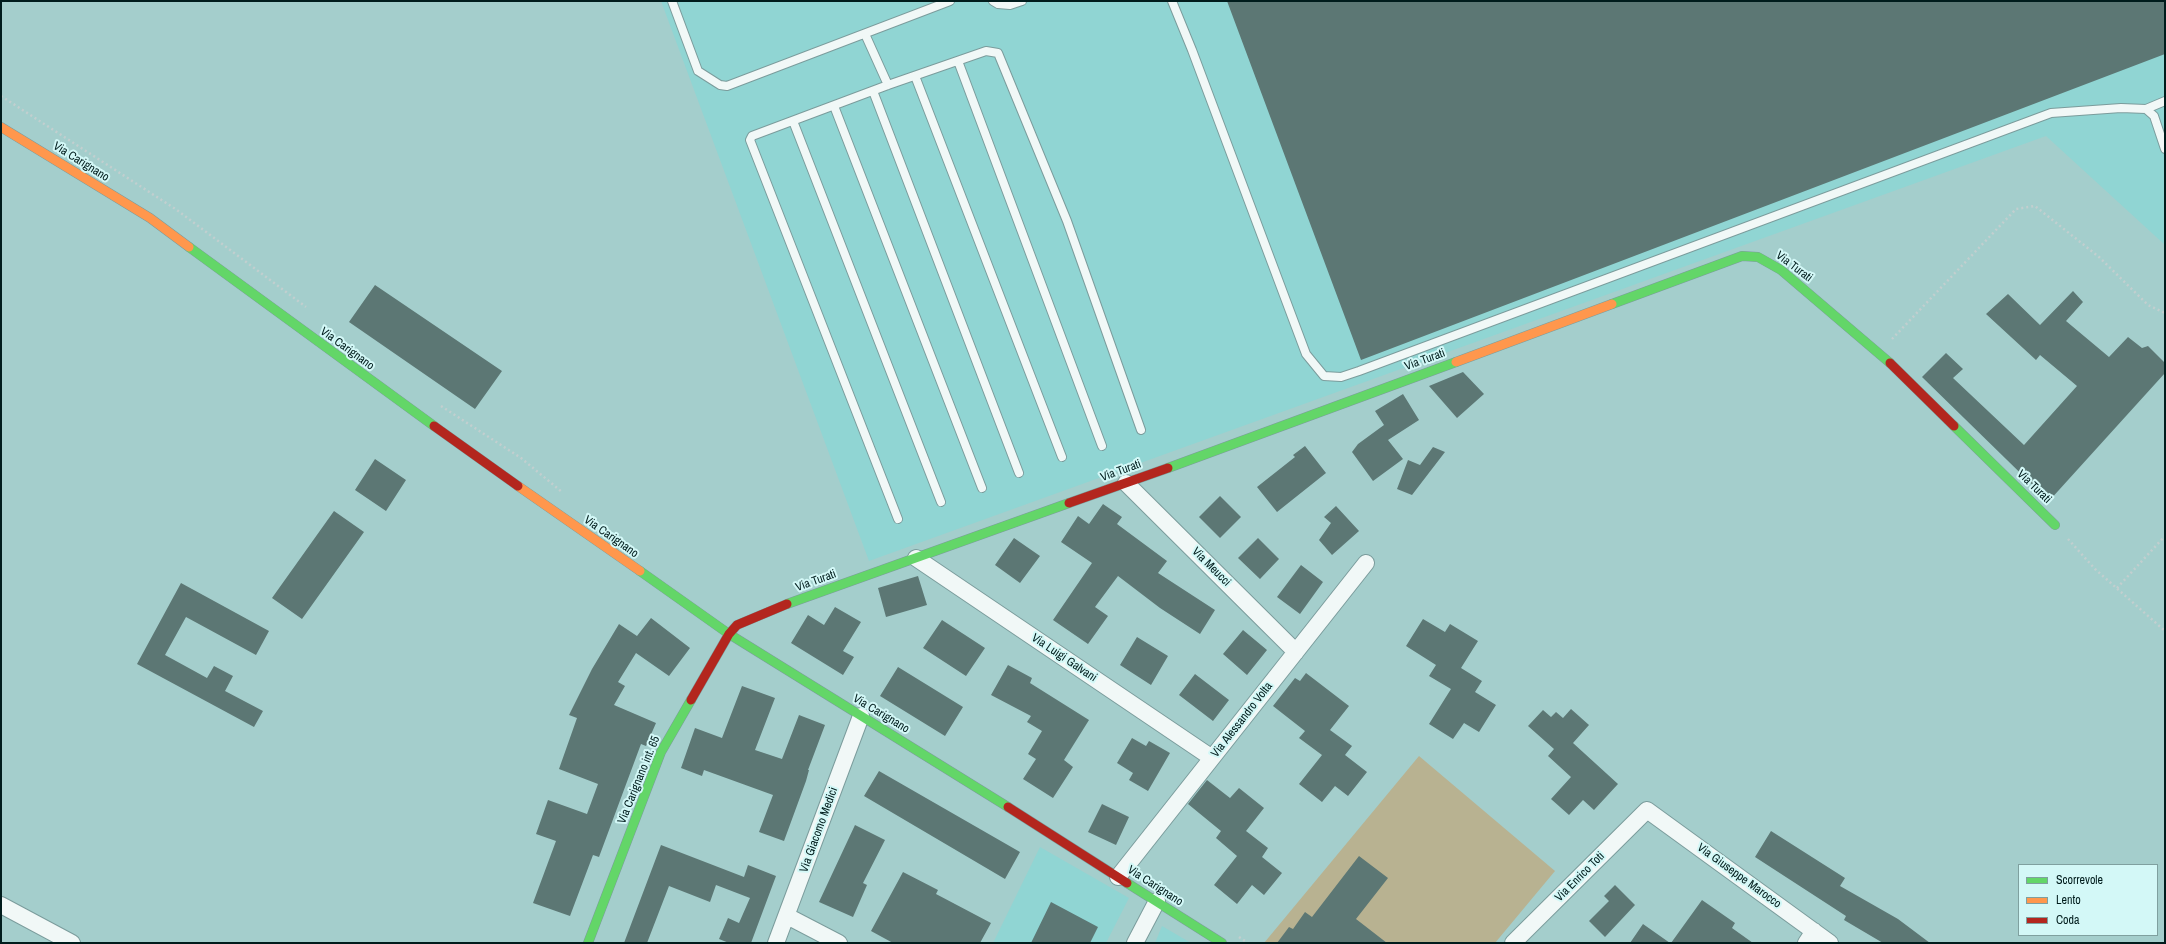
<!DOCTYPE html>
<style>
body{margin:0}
#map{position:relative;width:2166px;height:944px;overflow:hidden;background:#a4cecc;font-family:"Archivo Narrow",sans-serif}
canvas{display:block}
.frame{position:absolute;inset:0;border:2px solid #001c1c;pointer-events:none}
.legend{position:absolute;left:2018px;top:864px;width:140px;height:72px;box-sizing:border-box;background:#d3f8f7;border:1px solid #7fa09f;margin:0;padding:5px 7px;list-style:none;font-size:12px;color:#001c1c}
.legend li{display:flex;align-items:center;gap:8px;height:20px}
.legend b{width:20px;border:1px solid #7fa09f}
</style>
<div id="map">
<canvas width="2166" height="944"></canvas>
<div class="frame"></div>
<ul class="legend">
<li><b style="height:5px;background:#63d668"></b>Scorrevole</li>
<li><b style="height:5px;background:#ff974d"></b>Lento</li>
<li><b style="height:5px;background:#b3261e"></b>Coda</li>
</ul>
</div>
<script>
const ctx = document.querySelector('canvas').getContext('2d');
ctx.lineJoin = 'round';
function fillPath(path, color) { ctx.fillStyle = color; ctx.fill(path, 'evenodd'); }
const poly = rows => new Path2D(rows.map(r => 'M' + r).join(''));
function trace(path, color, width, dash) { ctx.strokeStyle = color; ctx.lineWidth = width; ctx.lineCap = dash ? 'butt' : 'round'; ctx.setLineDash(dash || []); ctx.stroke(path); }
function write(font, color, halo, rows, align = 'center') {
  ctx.font = font + ' "Archivo Narrow",sans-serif'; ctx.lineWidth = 4; ctx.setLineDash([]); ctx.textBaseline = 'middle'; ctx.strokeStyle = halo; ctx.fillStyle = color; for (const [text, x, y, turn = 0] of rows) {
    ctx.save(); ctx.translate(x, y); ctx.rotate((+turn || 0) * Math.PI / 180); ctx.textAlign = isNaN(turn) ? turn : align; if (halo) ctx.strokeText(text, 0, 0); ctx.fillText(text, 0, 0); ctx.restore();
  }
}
fillPath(poly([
 [661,1,2165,1,2165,245,2046,136,869,561],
 [1040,847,1129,898,1106,943,993,943],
 [1162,926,1191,943,1155,943]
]), '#90d5d3');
fillPath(poly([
 [1419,756,1555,871,1495,943,1264,943]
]), '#b8b291');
fillPath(poly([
 [1227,1,2165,1,2165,54,1361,360],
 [375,285,502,371,475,409,349,322],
 [2073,291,2083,302,2066,321,2109,357,2128,337,2142,348,2148,346,2165,363,2165,373,2049,501,1922,377,1946,353,1963,369,1953,378,2024,445,2077,386,2040,355,2036,360,1986,314,2008,294,2040,325],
 [1463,372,1484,394,1457,418,1429,386],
 [1403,394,1419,420,1388,440,1403,459,1373,481,1352,452,1358,444,1384,425,1375,411],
 [1305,446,1326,473,1277,512,1257,487,1295,457,1293,455],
 [1433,447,1445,452,1412,495,1397,489,1408,460,1420,465],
 [375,459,406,480,386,511,355,490],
 [1220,496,1241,517,1220,538,1199,517],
 [1103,504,1122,517,1117,524,1167,561,1158,573,1215,610,1200,634,1160,608,1118,576,1095,607,1108,616,1088,644,1053,620,1092,563,1061,542,1078,516,1089,524],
 [1336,506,1359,531,1332,555,1319,540,1331,523,1324,517],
 [334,511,364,532,302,619,272,598],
 [1014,538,1040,556,1020,583,995,565],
 [1258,538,1279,559,1260,579,1238,558],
 [1301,565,1323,582,1300,614,1277,597],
 [918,576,927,605,886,617,878,588],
 [181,583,269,631,256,655,186,617,165,655,207,678,214,666,233,676,225,691,263,711,254,727,137,664],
 [835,607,861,622,843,651,854,657,843,675,791,643,808,615,824,625],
 [651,618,690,648,669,676,636,653,618,682,625,686,614,705,656,723,646,746,641,744,599,857,593,855,570,916,533,903,556,841,536,834,548,800,587,814,598,784,559,769,577,718,569,715,592,669,619,624,637,636],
 [1423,619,1445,632,1450,624,1478,641,1461,668,1482,681,1475,692,1496,705,1479,732,1464,723,1453,739,1429,724,1451,689,1429,676,1436,665,1406,646],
 [942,620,985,648,966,676,923,648],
 [1243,630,1267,650,1247,675,1223,654],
 [1137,637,1168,656,1151,685,1120,665],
 [1008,665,1032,678,1030,683,1089,720,1064,760,1073,767,1053,798,1023,779,1036,759,1028,754,1042,731,1027,722,1031,716,991,695],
 [898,667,963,707,945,736,880,696],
 [1306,673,1349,706,1330,730,1352,746,1345,755,1367,772,1348,796,1335,786,1322,802,1299,784,1322,755,1299,738,1305,731,1273,706,1295,678,1300,681],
 [1195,674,1229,700,1213,721,1179,695],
 [742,686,775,698,755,750,782,759,799,715,825,725,808,770,809,770,806,781,784,841,759,832,773,795,704,770,702,776,681,768,695,728,722,738],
 [1571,709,1589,725,1573,743,1618,784,1594,810,1583,800,1569,815,1551,799,1571,777,1548,756,1554,749,1528,726,1543,710,1551,717,1556,712,1563,718],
 [1132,738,1146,746,1149,741,1170,753,1148,791,1129,780,1133,773,1117,763],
 [879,771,1020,852,1005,879,864,796],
 [1207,780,1230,798,1239,788,1264,808,1246,831,1268,848,1262,857,1282,873,1264,895,1252,885,1237,904,1214,885,1237,856,1216,838,1221,831,1188,804],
 [1102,804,1129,817,1116,845,1088,832],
 [855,825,885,840,863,883,867,885,853,917,819,902],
 [1771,831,1845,878,1840,886,1898,919,1930,943,1883,943,1844,920,1846,916,1755,857],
 [661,845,744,877,748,865,776,876,751,943,729,943,719,939,728,918,739,923,750,898,716,885,710,902,669,886,647,943,624,943],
 [1359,856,1388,878,1356,919,1387,943,1277,943,1289,927,1293,929,1305,912,1312,917],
 [903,872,938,890,936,894,991,923,980,943,893,943,871,931],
 [1615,885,1635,905,1605,937,1589,921,1609,901,1604,896],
 [1702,900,1735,923,1732,928,1753,943,1671,943],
 [1051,902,1098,927,1090,943,1031,943],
 [1643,924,1670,943,1630,943]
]), '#5c7774');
const lane = poly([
 [672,1,698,71,720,85,727,86,950,1],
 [993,1,998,4,1010,5,1022,1],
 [1172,1,1192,50,1306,354,1324,376,1341,377,1359,371,2051,113,2121,108,2146,109,2154,116,2165,149],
 [865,34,888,85],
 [958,61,1102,446],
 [915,76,1062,457],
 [873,91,1019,473],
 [834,106,982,488],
 [2146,109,2165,101],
 [793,121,941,502],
 [898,519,750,140,752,136,888,85,986,51,998,53,1067,221,1141,430]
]);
const street = poly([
 [1126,483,1296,652],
 [916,558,1212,758],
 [1118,877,1366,563],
 [1,905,72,943],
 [787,916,839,943],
 [776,943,861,716],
 [1135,943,1157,901],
 [1513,943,1647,810,1830,943],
 [1806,943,1814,931]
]);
const fast = poly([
 [189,247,434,426],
 [1612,304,1742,256,1758,257,1781,270,1890,363],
 [1954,426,2055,525],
 [1168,468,1456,362],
 [640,571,729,634,1008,807],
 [787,604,1069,503],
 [1127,883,1222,943],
 [588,943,661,752,691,700]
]);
const slow = poly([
 [1,127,150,218,189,247],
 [1456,362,1612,304],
 [518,486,640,571]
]);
const jam = poly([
 [1890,363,1954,426],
 [434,426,518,486],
 [1069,503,1168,468],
 [691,700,729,634,737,625,787,604],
 [1008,807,1127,883]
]);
trace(lane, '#7b9c9c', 10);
trace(street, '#7b9c9c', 18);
trace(fast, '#7b9c9c', 10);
trace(slow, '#7b9c9c', 10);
trace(jam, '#7b9c9c', 10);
trace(poly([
 [1,96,177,210,306,307],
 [1892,339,2016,209,2035,206,2099,257,2148,305,2165,313],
 [441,406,521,458,562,492],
 [2068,539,2095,569,2165,631],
 [2117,588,2165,536],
 [1239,937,1248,943]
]), '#c2cfcf', 2.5, [2, 3]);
trace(lane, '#f1f8f7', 8);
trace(street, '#f1f8f7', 16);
trace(fast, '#63d668', 9);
trace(slow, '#ff974d', 9);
trace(jam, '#b3261e', 9);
write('12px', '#001c1c', '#d3f8f7', [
 ["Via Carignano",81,162,32],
 ["Via Turati",1794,267,37],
 ["Via Carignano",347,349,36],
 ["Via Turati",1425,360,-20],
 ["Via Turati",1121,471,-20],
 ["Via Turati",2034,487,44],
 ["Via Carignano",611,537,35],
 ["Via Meucci",1211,567,45],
 ["Via Turati",816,581,-20],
 ["Via Luigi Galvani",1064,658,34],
 ["Via Carignano",881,714,31],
 ["Via Alessandro Volta",1242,720,-52],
 ["Via Carignano int. 65",639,780,-68],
 ["Via Giacomo Medici",819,830,-70],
 ["Via Giuseppe Marocco",1739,876,36],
 ["Via Enrico Toti",1580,877,-45],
 ["Via Carignano",1155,886,33]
]);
</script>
